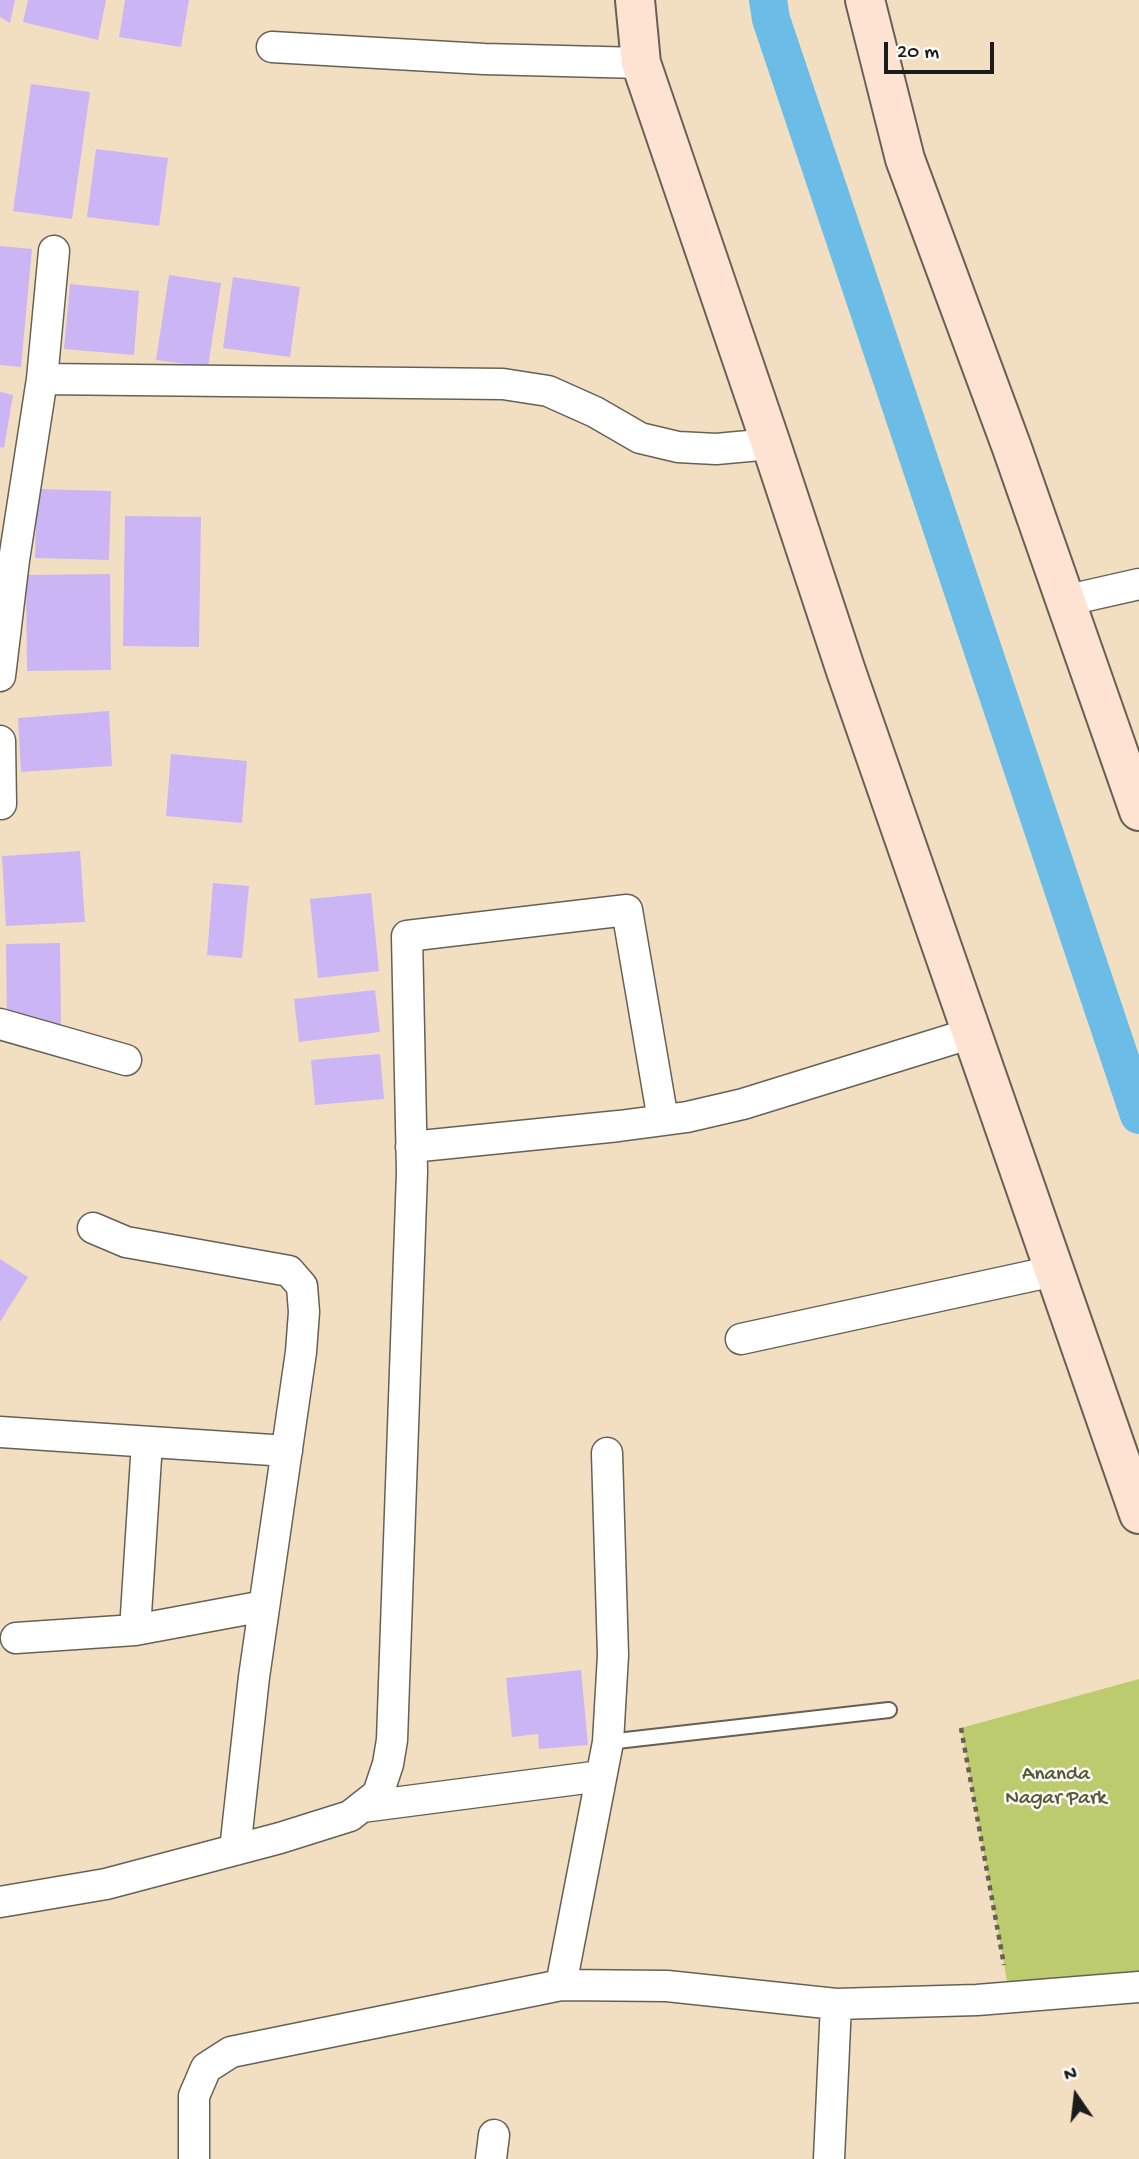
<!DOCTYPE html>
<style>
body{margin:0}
#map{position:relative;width:1139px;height:2159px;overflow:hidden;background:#f2dfc1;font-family:"Gochi Hand",sans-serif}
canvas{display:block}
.north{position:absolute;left:1041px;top:2061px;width:70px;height:70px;-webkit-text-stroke:5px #fdfcf7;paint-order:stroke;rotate:346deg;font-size:19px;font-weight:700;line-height:28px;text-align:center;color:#1c1c1c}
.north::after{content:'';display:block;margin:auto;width:24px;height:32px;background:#1c1c1c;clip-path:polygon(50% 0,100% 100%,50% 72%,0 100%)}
.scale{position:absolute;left:884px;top:42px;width:110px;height:32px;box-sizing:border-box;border:4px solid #1c1c1c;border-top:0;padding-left:9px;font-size:21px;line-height:24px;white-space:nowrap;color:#1c1c1c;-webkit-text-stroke:5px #fdfcf7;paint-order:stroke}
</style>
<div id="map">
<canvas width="1139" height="2159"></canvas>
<div class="north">N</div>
<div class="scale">20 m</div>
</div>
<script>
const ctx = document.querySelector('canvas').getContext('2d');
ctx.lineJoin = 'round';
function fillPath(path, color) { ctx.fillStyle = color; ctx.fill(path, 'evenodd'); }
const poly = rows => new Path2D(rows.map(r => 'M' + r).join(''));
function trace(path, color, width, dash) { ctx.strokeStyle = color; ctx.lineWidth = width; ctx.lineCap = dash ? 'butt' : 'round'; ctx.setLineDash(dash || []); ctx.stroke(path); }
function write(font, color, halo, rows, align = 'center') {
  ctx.font = font + ' "Gochi Hand",sans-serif'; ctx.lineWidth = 5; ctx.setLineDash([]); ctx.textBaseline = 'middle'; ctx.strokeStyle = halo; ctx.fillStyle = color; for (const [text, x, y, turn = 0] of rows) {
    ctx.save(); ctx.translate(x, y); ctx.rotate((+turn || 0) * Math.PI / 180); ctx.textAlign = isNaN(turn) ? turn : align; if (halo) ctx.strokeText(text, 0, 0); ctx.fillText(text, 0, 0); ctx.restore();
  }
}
fillPath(poly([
 [1139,1679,1139,1979,1008,1986,961,1728]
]), '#bccb6d');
trace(poly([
 [768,0,771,19,1139,1115]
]), '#6bbde7', 38);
fillPath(poly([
 [0,0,15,0,10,23,0,17],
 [28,0,106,0,98,40,23,22],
 [125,0,189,0,181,47,119,37],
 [31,84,90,92,72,219,13,211],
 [96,149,168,158,159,226,87,217],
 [0,246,32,249,21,367,0,365],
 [169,275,221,283,208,367,156,360],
 [233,277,300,287,290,357,223,348],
 [70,284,139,291,134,355,64,349],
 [0,392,13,395,4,448,0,447],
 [37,489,111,491,109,560,35,558],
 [125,516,201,517,199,647,123,646],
 [110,574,111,670,27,671,26,575],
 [109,711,112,766,21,772,18,718],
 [171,754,247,761,242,823,166,816],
 [80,851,85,922,6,926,2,856],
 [213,883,249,886,242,958,207,955],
 [371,893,379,971,318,978,310,899],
 [60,943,61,1024,7,1024,6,944],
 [375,990,380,1032,299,1042,294,999],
 [380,1054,384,1099,315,1105,311,1060],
 [0,1259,28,1277,0,1322],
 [581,1670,588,1745,539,1749,538,1734,512,1737,506,1678]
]), '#ccb5f4');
const lane = poly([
 [608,1742,889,1710]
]);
const street = poly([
 [272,47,484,59,641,63],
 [42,379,503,384,548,391,595,412,640,438,678,447,716,449,771,444],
 [1064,601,1139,584],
 [0,676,14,560,42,379,54,251],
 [0,741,1,804],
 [0,1024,126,1060],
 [411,1147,619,1126,687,1117,743,1104,972,1033],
 [93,1228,126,1242,289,1271,302,1286,304,1312,301,1352,254,1677,235,1850],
 [741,1339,1054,1271],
 [0,1432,287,1451],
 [135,1630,264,1606],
 [16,1638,135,1630,147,1442],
 [362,1807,601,1776],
 [0,1902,106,1884,280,1838,350,1816,378,1794,388,1764,392,1740,412,1172,407,936,627,910,663,1120],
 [561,1985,608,1742,613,1655,607,1453],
 [194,2159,194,2096,206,2068,231,2052,561,1985,667,1986,836,2004,977,2000,1139,1987],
 [491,2159,494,2135],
 [829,2159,836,2004]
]);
const secondary = poly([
 [635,0,641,63,771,444,846,671,1139,1514],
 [865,0,905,159,1012,448,1139,811]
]);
trace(lane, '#676056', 18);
trace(street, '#676056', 33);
trace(secondary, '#676056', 42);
trace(poly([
 [961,1728,1004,1965]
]), '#676056', 4.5, [5, 5]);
trace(lane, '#fff', 14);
trace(street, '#fff', 30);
trace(secondary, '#fee3d2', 38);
write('21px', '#545938', '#fdfcf7', [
 ["Ananda",1056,1776],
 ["Nagar Park",1056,1800]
]);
</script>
